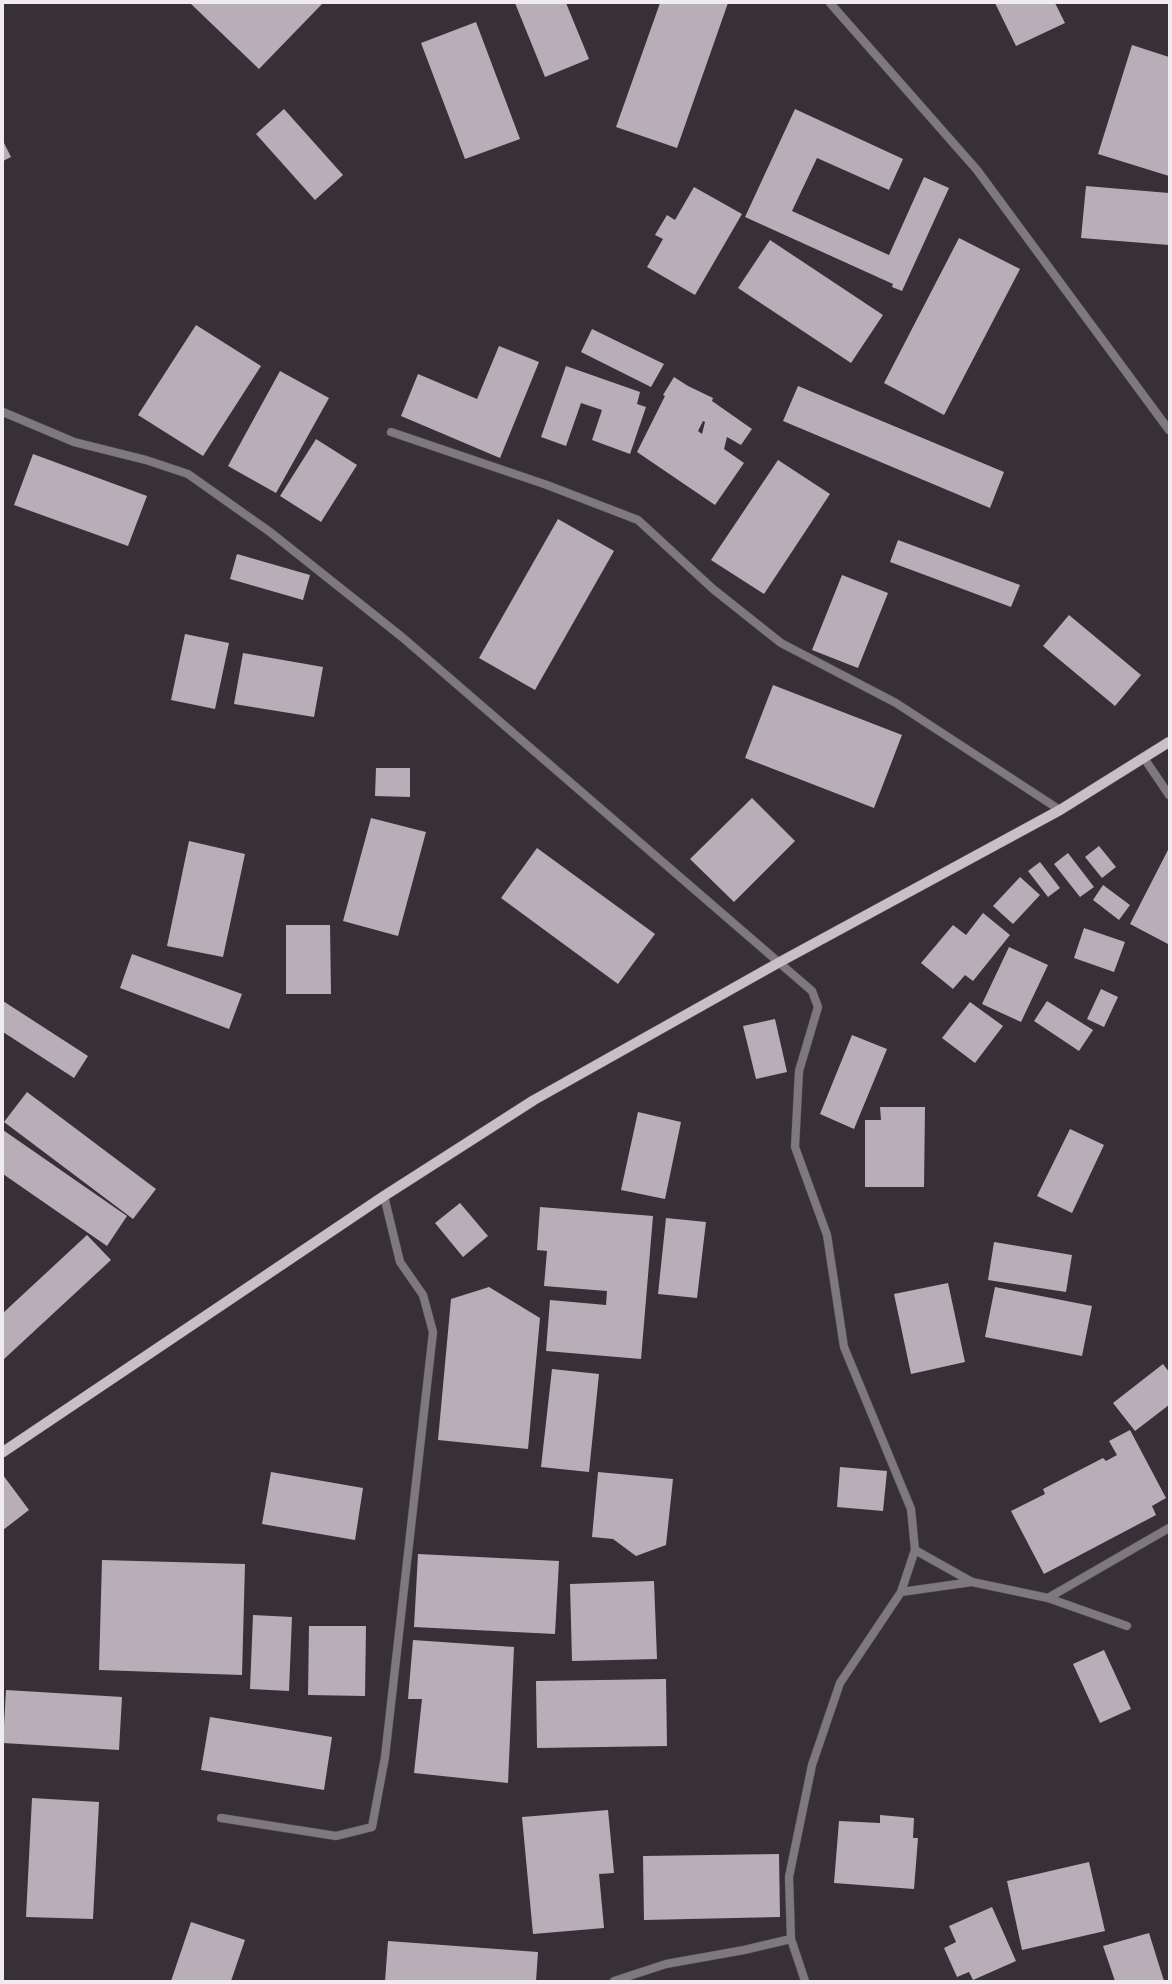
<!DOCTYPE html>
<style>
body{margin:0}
#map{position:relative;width:1172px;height:1984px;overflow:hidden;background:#383037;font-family:Arial,sans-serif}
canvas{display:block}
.frame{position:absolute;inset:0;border:4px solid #f0ebef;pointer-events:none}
</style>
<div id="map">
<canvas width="1172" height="1984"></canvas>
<div class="frame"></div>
</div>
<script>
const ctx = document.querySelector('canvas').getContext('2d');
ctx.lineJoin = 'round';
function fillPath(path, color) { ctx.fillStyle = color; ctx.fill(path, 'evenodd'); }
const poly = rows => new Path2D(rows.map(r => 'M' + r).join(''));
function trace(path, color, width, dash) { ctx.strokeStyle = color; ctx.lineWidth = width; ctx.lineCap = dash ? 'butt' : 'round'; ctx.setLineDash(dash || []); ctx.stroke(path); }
fillPath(poly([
 [190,3,323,3,259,69],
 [515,3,566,3,589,59,545,77],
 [660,3,728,3,677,148,616,127],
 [995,3,1055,3,1065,23,1016,46],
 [476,22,520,139,465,159,421,43],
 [1132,45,1169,57,1169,176,1098,154],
 [284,109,343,175,315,200,256,134],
 [795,109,903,159,889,190,817,158,792,211,889,255,924,177,949,188,902,291,892,287,893,284,745,217],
 [3,141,11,157,3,161],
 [1086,186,1169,193,1169,245,1081,238],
 [694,187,742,214,695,295,647,267,663,239,655,235,667,215,675,220],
 [959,238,1020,269,944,415,884,383],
 [770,240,883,315,851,363,738,288],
 [196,325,261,366,203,456,138,415],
 [592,329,664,364,651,387,581,352],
 [499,346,539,362,500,458,401,416,418,374,477,399],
 [566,366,640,392,637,404,646,407,630,454,592,440,602,410,581,403,566,446,541,437],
 [280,371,329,398,276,493,228,466],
 [674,377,688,386,713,398,712,401,752,429,741,445,727,437,724,449,744,463,715,505,637,452,665,396,663,395],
 [703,421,705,422,702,434,698,431],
 [798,386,1004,472,990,508,783,421],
 [316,439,357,465,321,522,280,496],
 [33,454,147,496,128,546,14,505],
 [778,460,830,494,764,594,711,560],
 [558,519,614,551,535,690,479,658],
 [898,540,1020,585,1011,607,890,562],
 [237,554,310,575,303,600,230,579],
 [842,575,888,593,858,668,812,650],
 [1069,615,1141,675,1115,706,1043,646],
 [185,634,229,643,215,709,171,700],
 [243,653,323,667,314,717,234,704],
 [773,685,902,735,874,808,745,758],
 [376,768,410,768,410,797,375,796],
 [752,798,795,841,734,902,690,859],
 [371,818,426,832,398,936,343,921],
 [189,841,245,854,223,957,167,946],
 [1099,846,1116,867,1102,878,1085,857],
 [537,848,655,934,618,984,501,898],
 [1169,848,1169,942,1168,944,1130,924],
 [1068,853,1094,887,1080,897,1054,864],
 [1040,862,1060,888,1048,897,1028,871],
 [1020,877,1040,895,1013,924,993,906],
 [1103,885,1130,905,1119,920,1093,900],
 [983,913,1010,935,973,981,965,975,953,989,921,963,953,925,966,935],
 [286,925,330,925,331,994,286,994],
 [1084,928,1125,942,1114,972,1074,958],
 [1009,947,1048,965,1021,1022,982,1004],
 [132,954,242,994,229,1029,120,988],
 [1101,989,1118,997,1104,1027,1087,1019],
 [3,1001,88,1056,74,1078,3,1032],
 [1047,1001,1093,1030,1079,1051,1034,1021],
 [970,1002,1003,1026,975,1063,942,1038],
 [775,1019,787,1072,756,1079,743,1026],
 [852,1035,887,1049,854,1129,820,1114],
 [27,1092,156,1189,133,1219,4,1122],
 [880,1107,925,1107,924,1187,865,1187,865,1120,881,1120],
 [638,1112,681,1122,665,1199,621,1190],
 [1070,1129,1104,1145,1072,1213,1037,1196],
 [3,1130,127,1216,107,1246,3,1174],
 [460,1203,488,1236,463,1257,435,1223],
 [540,1207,653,1216,641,1359,546,1351,550,1300,606,1305,607,1291,544,1286,547,1251,537,1250],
 [666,1218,706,1222,697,1298,658,1294],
 [87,1235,111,1260,3,1360,3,1313],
 [994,1242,1072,1255,1066,1292,988,1280],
 [948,1283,965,1362,911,1374,894,1294],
 [489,1287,540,1318,528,1449,438,1440,451,1299],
 [995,1287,1092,1306,1082,1356,985,1337],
 [1163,1364,1169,1372,1169,1405,1135,1431,1113,1403],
 [552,1369,599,1374,589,1472,541,1467],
 [1130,1430,1166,1498,1152,1506,1156,1515,1044,1574,1011,1511,1045,1494,1043,1489,1103,1458,1106,1461,1117,1455,1109,1441],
 [840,1467,887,1471,883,1511,837,1507],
 [271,1472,363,1488,355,1540,262,1524],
 [598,1472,673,1479,666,1545,636,1556,613,1539,592,1537],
 [3,1475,29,1510,3,1530],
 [418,1554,559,1561,555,1634,414,1627],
 [102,1560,245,1564,242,1675,99,1670],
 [654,1581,657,1659,572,1661,570,1584],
 [253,1615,292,1617,289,1691,250,1689],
 [309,1626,366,1626,365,1696,308,1695],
 [413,1640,514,1647,508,1783,414,1773,422,1699,408,1699],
 [1104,1650,1131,1709,1100,1723,1073,1664],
 [666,1679,667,1746,537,1748,536,1681],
 [6,1690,122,1697,119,1750,3,1743],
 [210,1717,332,1737,324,1790,201,1770],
 [32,1798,99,1802,93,1919,26,1917],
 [608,1810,614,1873,599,1874,604,1928,533,1934,522,1817],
 [880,1815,914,1818,913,1838,918,1838,914,1889,834,1883,839,1821,880,1823],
 [779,1854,780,1917,644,1920,643,1856],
 [1089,1862,1105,1931,1022,1950,1007,1881],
 [992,1907,1016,1961,973,1980,969,1972,957,1977,944,1948,956,1942,949,1926],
 [191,1922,245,1940,231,1981,171,1981],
 [1149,1933,1164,1981,1115,1981,1103,1946],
 [388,1941,538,1952,536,1981,385,1981]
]), '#b9aeb8');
const street = poly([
 [830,3,977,170,1169,430],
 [3,412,74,442,146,460,188,474,270,532,402,637,812,991,818,1007,799,1071,795,1147,827,1235,844,1347,911,1509,915,1550,901,1592,840,1683,812,1765,789,1877,791,1939,805,1981],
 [391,432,547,485,638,520,713,589,781,643,896,703,1060,810],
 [1144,758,1169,795],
 [915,1550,972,1582,1048,1598,1127,1626],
 [901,1592,972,1582],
 [1048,1598,1169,1528],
 [221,1818,336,1836,372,1827,385,1757,433,1332,423,1295,400,1262,384,1196],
 [614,1981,666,1964,744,1950,791,1939]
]);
const primary = poly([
 [3,1452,384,1196,534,1100,778,963,1060,810,1169,742]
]);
trace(street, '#554e54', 9);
trace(primary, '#554e54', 11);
trace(street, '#7e797d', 8);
trace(primary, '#c9bfc7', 10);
</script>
